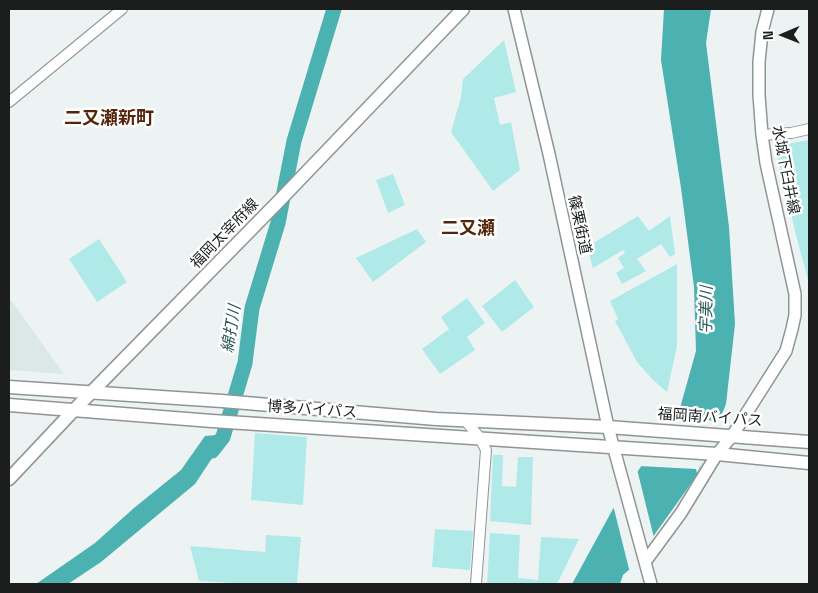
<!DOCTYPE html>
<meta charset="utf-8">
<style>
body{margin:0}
#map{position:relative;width:818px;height:593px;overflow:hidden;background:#edf3f3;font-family:"Space Grotesk",sans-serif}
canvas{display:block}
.frame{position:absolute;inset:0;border:10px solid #1c1e1e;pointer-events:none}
.north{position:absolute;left:758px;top:10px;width:50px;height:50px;-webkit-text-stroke:4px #fff;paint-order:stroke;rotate:269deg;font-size:14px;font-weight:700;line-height:20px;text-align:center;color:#1c1e1e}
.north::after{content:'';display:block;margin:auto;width:18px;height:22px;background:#1c1e1e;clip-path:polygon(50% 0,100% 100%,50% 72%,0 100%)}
</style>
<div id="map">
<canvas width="818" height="593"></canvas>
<div class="frame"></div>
<div class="north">N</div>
</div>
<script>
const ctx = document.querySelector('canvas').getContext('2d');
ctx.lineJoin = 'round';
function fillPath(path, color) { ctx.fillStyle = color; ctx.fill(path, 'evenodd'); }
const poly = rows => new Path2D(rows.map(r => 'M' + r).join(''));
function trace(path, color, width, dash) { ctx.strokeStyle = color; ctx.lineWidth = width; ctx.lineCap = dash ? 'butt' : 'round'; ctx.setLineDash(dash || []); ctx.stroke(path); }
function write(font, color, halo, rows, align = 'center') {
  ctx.font = font + ' "Space Grotesk","Noto Sans JP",sans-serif'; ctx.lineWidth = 5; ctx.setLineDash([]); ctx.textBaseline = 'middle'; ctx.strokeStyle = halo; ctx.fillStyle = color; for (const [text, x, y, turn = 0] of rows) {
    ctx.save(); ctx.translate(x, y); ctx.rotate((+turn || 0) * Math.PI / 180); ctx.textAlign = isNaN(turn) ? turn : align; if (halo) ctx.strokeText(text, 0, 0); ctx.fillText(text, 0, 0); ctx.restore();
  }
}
fillPath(poly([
 [11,300,64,374,9,370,9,302]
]), '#dae9e8');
fillPath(poly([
 [504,40,516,92,494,98,500,125,511,122,520,170,493,191,451,132,461,97,463,79],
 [809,140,809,284,796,235,777,154,785,144],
 [393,174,405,205,388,213,376,180],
 [638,216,649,231,670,216,675,254,670,257,661,244,637,259,646,271,622,284,616,273,624,268,618,258,625,253,623,250,593,268,587,247],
 [417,229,426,242,373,282,356,258],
 [99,239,127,282,97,302,69,259],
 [677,264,677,346,667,392,653,380,637,362,615,321,618,319,610,301],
 [515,280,534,307,502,332,482,306],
 [467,298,485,323,467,337,475,350,440,374,422,349,449,329,441,317],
 [255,433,307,437,303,505,251,500],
 [493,455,503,455,502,486,516,487,518,457,533,457,531,525,490,521],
 [435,529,473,531,470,570,432,567],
 [490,533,520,535,518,578,538,580,541,537,579,539,557,584,487,584],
 [266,535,301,537,297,584,250,584,199,581,190,546,265,552]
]), '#afeae9');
fillPath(poly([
 [664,9,711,9,706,43,729,227,735,324,726,404,697,475,630,569,623,575,620,584,572,584,614,507,680,408,696,351,694,287,681,188,661,60],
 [228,434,195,484,101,562,68,584,36,584,95,543,134,508,181,470,205,436]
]), '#4bb1b1');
fillPath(poly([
 [671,418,722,421,697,473,696,469,639,466],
 [637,469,654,538,630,573,613,505]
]), '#edf3f3');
trace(poly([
 [212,451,223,437,245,363,252,308,278,223,294,141,334,9]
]), '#4bb1b1', 15);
const tertiary = poly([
 [9,102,122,9],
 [762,135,791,133,809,129],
 [465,420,480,438,486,450,476,584]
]);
const secondary = poly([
 [514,9,549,154,608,427,651,584],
 [645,562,681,513,717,454,732,436,786,351,792,329,795,315,795,294,766,163,762,135,759,95,759,62,762,32,768,9]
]);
const primary = poly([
 [9,479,74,410,278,202,463,9]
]);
const trunk = poly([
 [9,387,222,401,436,419,608,427,809,442],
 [9,405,212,421,717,454,809,463]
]);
trace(tertiary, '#8f9594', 12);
trace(secondary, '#8f9594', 14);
trace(primary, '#8f9594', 15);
trace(trunk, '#8f9594', 15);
trace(tertiary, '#fff', 10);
trace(secondary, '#fff', 11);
trace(primary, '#fff', 12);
trace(trunk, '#fff', 12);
write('15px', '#1c1e1e', '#fff', [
 ["水城下臼井線",785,170,79],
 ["篠栗街道",579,225,78],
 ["福岡太宰府線",225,234,-46],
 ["博多バイパス",312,410,4],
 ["福岡南バイパス",710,418,4]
]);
write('italic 16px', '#2a5757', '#fff', [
 ["宇美川",707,310,-89],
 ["綿打川",232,329,-81]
]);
write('bold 18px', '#54240b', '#fff', [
 ["二又瀬新町",109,119],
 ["二又瀬",468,229]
]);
</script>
